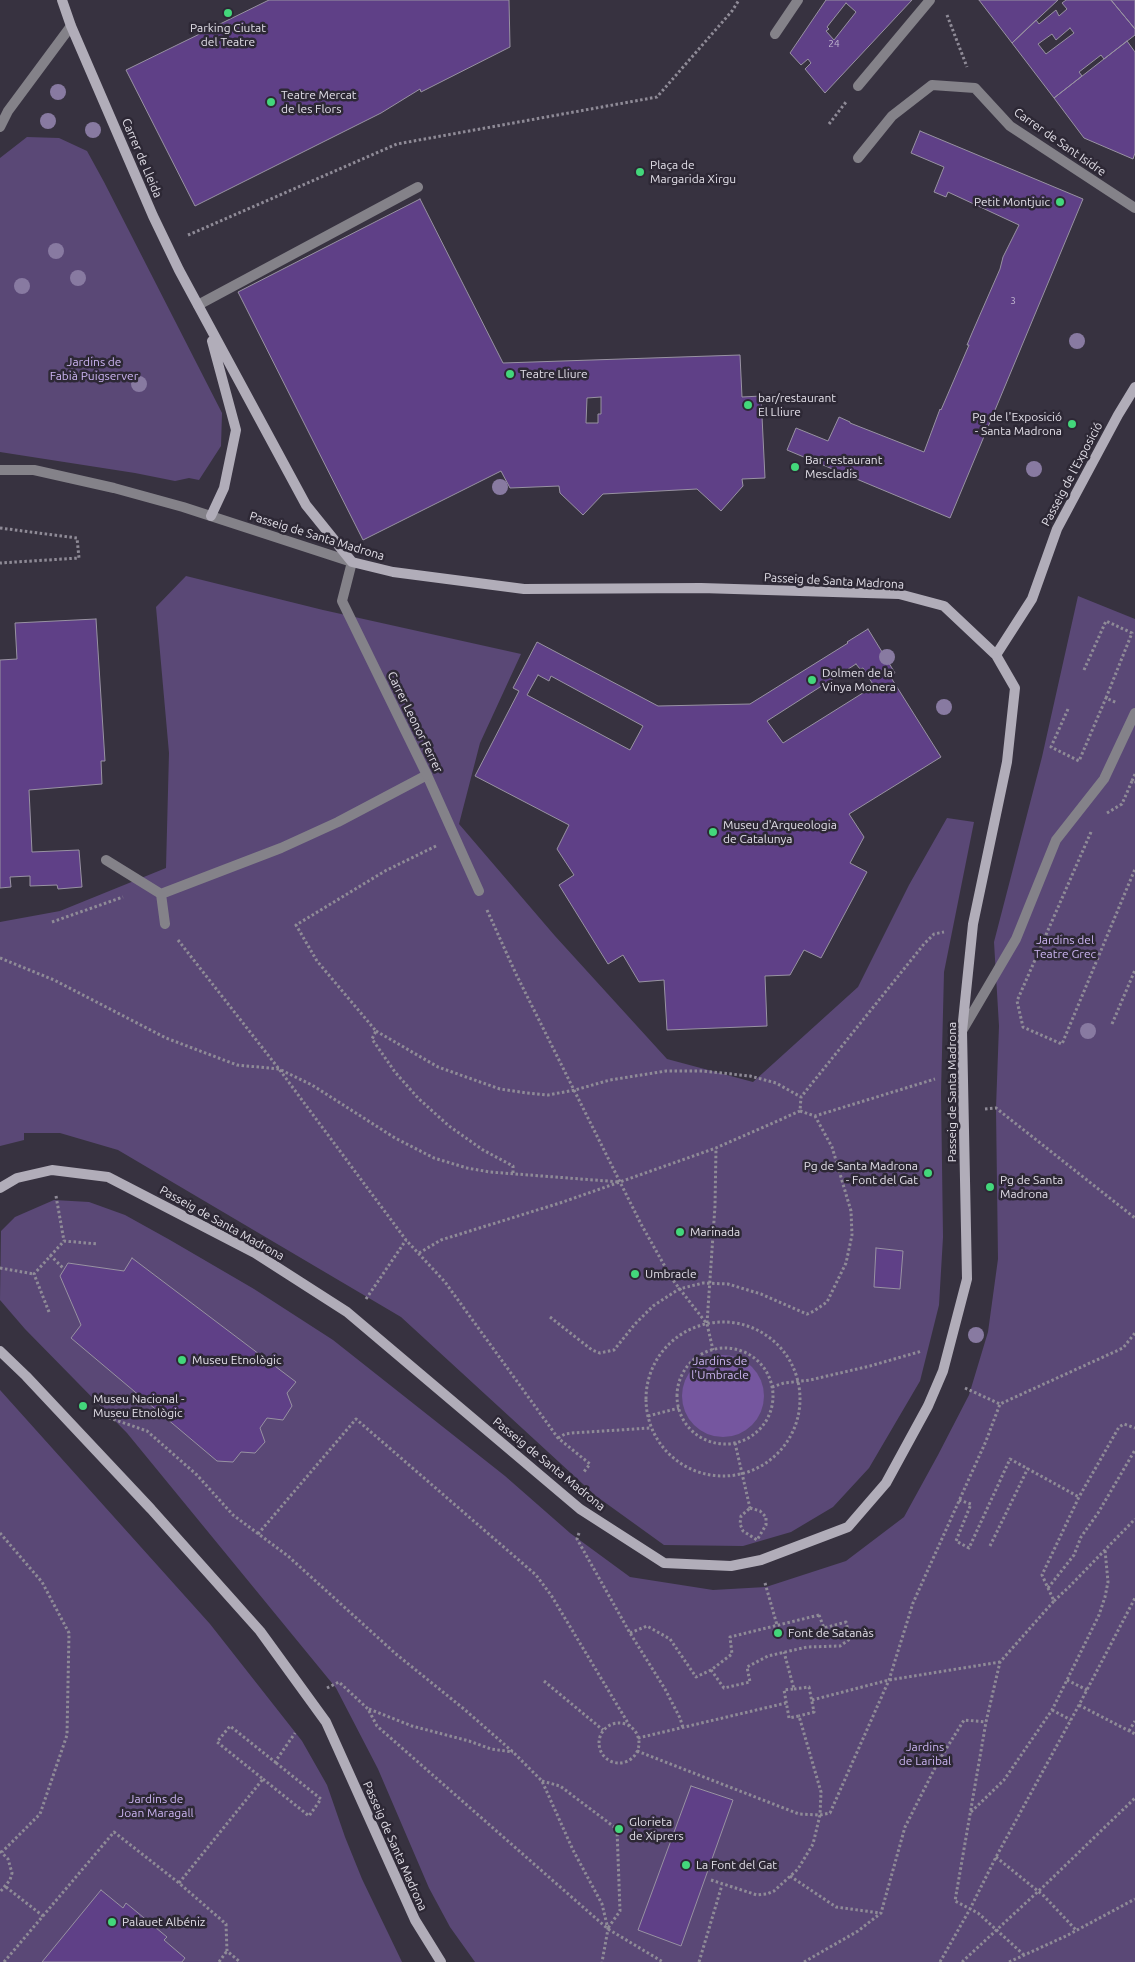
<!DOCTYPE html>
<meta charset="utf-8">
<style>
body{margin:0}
canvas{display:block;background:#373240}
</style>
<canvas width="1135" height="1962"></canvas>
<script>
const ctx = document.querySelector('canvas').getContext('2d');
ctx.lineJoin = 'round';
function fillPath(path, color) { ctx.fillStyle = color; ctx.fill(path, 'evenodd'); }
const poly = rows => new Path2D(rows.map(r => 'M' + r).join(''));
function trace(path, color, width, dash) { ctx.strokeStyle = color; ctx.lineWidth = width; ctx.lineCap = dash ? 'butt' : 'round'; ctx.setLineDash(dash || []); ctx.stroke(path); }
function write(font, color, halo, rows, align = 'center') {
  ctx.font = font + ' Ubuntu,sans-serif'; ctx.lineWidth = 5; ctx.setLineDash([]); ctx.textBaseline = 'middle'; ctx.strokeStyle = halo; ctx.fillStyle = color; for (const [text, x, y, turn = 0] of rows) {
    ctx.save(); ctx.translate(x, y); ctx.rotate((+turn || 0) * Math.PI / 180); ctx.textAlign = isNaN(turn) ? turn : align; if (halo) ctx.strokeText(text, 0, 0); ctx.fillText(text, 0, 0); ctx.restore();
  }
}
fillPath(poly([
 [27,137,59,138,87,151,104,182,222,413,221,446,199,480,189,478,175,481,135,473,0,452,0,158],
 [186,576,323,610,521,654,480,743,459,824,555,936,667,1059,753,1082,858,987,909,885,947,818,974,822,944,972,941,1092,943,1237,939,1305,920,1381,869,1468,833,1507,791,1532,743,1546,664,1545,596,1496,401,1317,118,1150,60,1133,24,1133,24,1140,0,1146,0,922,60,911,166,868,169,753,156,607],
 [1078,596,1135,619,1135,1962,475,1962,450,1927,429,1888,378,1769,336,1688,127,1433,25,1329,0,1300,1,1231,15,1217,54,1200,89,1202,125,1215,170,1240,254,1289,333,1340,505,1476,570,1533,630,1577,713,1590,766,1587,846,1561,904,1517,938,1455,969,1395,988,1332,998,1259,996,1108,999,1026,994,942,1042,757],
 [0,1390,210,1624,302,1741,327,1785,345,1837,362,1879,402,1962,0,1962]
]), '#5a4876');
fillPath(poly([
 '682 1396a41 41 0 1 1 82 0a41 41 0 1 1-82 0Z'
]), '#75569f');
const building = poly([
 [269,0,509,0,510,47,421,92,420,89,381,113,195,206,126,70,269,0],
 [826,0,912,0,825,93,805,69,811,63,808,59,801,65,790,53,826,0],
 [846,3,856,12,834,40,826,31,829,29,827,27,846,3],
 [979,0,1058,0,1012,43,979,0],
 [1066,0,1111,0,1135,29,1135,35,1104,59,1101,55,1079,72,1082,76,1054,98,1012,43,1036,20,1039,24,1056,10,1059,16,1067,9,1062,3,1066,0],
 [1070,28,1074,33,1046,54,1038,44,1052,34,1056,40,1070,28],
 [1111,0,1135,0,1135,29,1111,0],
 [1127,41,1135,52,1135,153,1133,159,1084,138,1054,98,1127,41],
 [920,131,1083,199,950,518,787,450,796,428,828,441,839,417,850,422,850,423,924,452,940,409,941,410,969,345,967,345,972,333,1000,269,1003,257,1019,225,948,192,946,197,934,192,944,167,911,153,920,131],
 [420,199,503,363,740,355,742,397,761,396,765,478,742,479,743,486,721,511,697,489,603,494,583,515,560,493,559,486,510,488,501,471,363,540,238,292,420,199],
 [601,397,601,414,598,414,598,423,586,423,587,398,601,397],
 [96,619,105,761,101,761,102,784,29,790,32,852,79,850,82,887,58,889,57,885,30,886,30,876,10,877,11,887,0,888,0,660,17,659,15,623,96,619],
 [868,629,895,673,890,676,941,757,849,814,864,837,850,863,867,872,821,958,804,950,790,975,765,976,767,1026,667,1030,664,980,639,982,623,955,608,964,559,885,574,875,557,849,569,825,475,776,519,691,513,688,537,642,658,706,750,704,848,643,847,642,868,629],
 [856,664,860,669,863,668,874,686,783,743,767,721,856,664],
 [538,675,549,681,551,676,643,726,630,750,527,695,538,675],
 [876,1248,903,1251,900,1289,874,1287,876,1248],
 [132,1258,296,1382,287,1393,292,1406,283,1420,267,1418,260,1428,265,1442,255,1453,241,1452,233,1462,217,1461,71,1338,81,1325,60,1276,68,1263,124,1271,132,1258],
 [691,1786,733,1800,681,1946,638,1930,691,1786],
 [101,1890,123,1908,126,1903,167,1937,164,1940,185,1958,182,1962,42,1962,101,1890]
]);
fillPath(building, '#5f4087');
trace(building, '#9892a2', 1);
trace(poly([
 [947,15,967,67],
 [829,124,846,102],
 [188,235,397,144,657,97,732,11,739,0],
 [0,528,77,538,79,558,0,563],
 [1084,670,1106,621,1132,633,1106,698,1117,703],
 [1068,709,1051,747,1079,761,1106,698],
 [1135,774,1132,781,1135,782],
 [1107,813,1122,804,1132,781],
 [1091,832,1017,1001,1023,1027,1062,1044,1135,869],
 [436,846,385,871,296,925,317,961,376,1031,372,1039,395,1072,418,1098,449,1126,483,1150,513,1166,513,1175],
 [487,910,516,974,641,1224,672,1279,707,1324,713,1350],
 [52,922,123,897],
 [178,940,279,1069,406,1240,445,1282,558,1438,590,1464,583,1473],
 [0,958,54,980,166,1038,237,1065,279,1069,312,1085,395,1138,434,1158,467,1168,490,1172,620,1182],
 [1112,1024,1135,970],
 [376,1031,438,1067,500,1089,527,1093,548,1095,575,1090,610,1080,666,1071,702,1071,750,1076,776,1083,801,1097],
 [985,1109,996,1108,1135,1218],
 [800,1111,815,1116,935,1079],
 [56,1196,64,1241],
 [419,1253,441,1240,563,1202,716,1148,800,1111,801,1097,924,944,934,934,944,932],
 [50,1255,64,1269],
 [0,1268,34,1274],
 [366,1299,406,1240],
 [49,1312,34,1274,64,1241,98,1244],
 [550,1317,592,1350,600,1353,614,1350,635,1324,653,1306,679,1289,703,1283,728,1284,761,1294,807,1314,814,1311,827,1302,846,1263,852,1235,851,1211,832,1147,815,1116],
 '646 1399a77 77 0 1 1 154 0a77 77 0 1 1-154 0Z',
 [707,1323,715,1206,716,1148],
 '677 1396a48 48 0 1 1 96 0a48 48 0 1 1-96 0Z',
 [772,1387,784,1383,810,1380,870,1366,922,1351],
 [965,1388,1000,1404],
 [648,1416,679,1408],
 [99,1417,104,1416,147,1431,197,1475,233,1515,288,1556,396,1654,464,1709,513,1752,542,1781,573,1850,602,1904,608,1929,602,1962],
 [558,1438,565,1434,572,1433,650,1428],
 [735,1443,750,1508],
 [959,1500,971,1504,956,1541,969,1548,1010,1459,1079,1497],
 [750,1508,760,1511,766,1517,766,1525,757,1540,743,1531,740,1524,741,1516,750,1508],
 [0,1533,42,1582,69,1633,67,1735,40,1814,2,1852],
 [579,1533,577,1539,630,1633,665,1689,680,1718,683,1728],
 [258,1534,356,1419,536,1575,551,1595,631,1728],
 [990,1546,1028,1468],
 [765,1583,777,1625],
 [1048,1588,1074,1555,1081,1537,1098,1513,1135,1450],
 [1054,1601,1069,1587,1135,1519],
 [819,1615,824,1628,846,1622,850,1639,840,1646,807,1647,768,1656,747,1667,750,1682,724,1688,711,1670,732,1654,730,1637,819,1615],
 [630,1633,647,1626,670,1639,696,1677,711,1670],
 [1067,1680,1087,1690],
 [544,1681,603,1730],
 [327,1688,339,1682,368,1709,377,1726,608,1929,663,1962],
 [794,1689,809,1687,814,1712,799,1716],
 [812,1700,889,1680,1000,1662],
 [1079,1705,1135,1734],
 [369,1709,412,1726,469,1741,491,1749,513,1752],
 [1052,1710,1071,1720],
 '599 1743a20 20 0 1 1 40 0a20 20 0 1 1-40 0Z',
 [1129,1731,1135,1721],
 [638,1738,786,1703],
 [637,1751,799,1814,820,1815,830,1813,889,1680,913,1603,986,1441,1000,1404,1123,1348,1135,1333],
 [263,1779,309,1816,321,1799,275,1762],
 [542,1781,560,1786,617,1829,620,1911,608,1928],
 [971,1812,1004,1780,1052,1710,1067,1680,1099,1615,1105,1597,1108,1582,1105,1550],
 [0,1851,8,1859,12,1873,10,1880,0,1892],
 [996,1857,1044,1896,1076,1930],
 [790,1876,836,1907,880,1913],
 [711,1880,757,1895,767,1894,774,1891,798,1869,813,1844,820,1815,821,1792,799,1716,789,1718,784,1690,794,1689,784,1652],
 [179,1883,263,1779,217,1742,230,1726,275,1762,295,1733],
 [6,1887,43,1916],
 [1024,1955,978,1913,955,1901,986,1722,1000,1662,1054,1601,1042,1575,1079,1497,1119,1427,1124,1424,1135,1428],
 [4,1962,114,1832,179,1883,226,1924,227,1951,240,1962],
 [219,1962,227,1951],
 [699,1962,722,1885],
 [804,1962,858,1931,881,1913,905,1827,938,1762,964,1720,986,1722],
 [940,1962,970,1909,996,1857,1079,1705,1135,1598],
 [962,1962,1044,1886,1135,1798],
 [1009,1962,1066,1936,1135,1899]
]), '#8f8b97', 3, [2.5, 2.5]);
trace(poly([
 [198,305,418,187],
 [106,860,161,894],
 [165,924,161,894,281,848,338,822,427,775,479,891],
 [962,1031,1016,939,1056,840,1104,779,1135,713]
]), '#848289', 10);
trace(poly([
 [775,34,798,0],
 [858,86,930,0],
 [0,127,8,111,71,26],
 [858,158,892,116,932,85,975,88,1010,126,1135,208],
 [0,470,34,470,114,488,183,507,352,562,342,601,427,775]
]), '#848289', 10);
trace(poly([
 [211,516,224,488,236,430,212,341],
 [996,655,1032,599,1057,529,1118,415,1135,387],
 [0,1188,17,1178,52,1170,108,1177,255,1253,347,1312,580,1509,664,1563,731,1566,761,1560,848,1527,886,1483,928,1406,943,1371,967,1279,962,1031,973,924,1007,762,1015,688,996,655,944,606,899,594,701,588,524,589,393,572,352,562,306,505,179,270,153,216,71,26,62,0],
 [0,1351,26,1376,151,1509,260,1631,326,1722,415,1920,441,1962]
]), '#b1adb9', 10);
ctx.fillStyle = '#887aa1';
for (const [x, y] of [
 [58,92],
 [48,121],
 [93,130],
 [56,251],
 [78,278],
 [22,286],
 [1077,341],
 [139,384],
 [1034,469],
 [500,487],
 [887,657],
 [944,707],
 [1088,1031],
 [976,1335]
]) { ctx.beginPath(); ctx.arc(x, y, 8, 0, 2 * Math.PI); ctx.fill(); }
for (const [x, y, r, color] of [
 [228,13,5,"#43d77b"],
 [271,102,5,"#43d77b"],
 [640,172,5,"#43d77b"],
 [1060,202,5,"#43d77b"],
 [510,374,5,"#43d77b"],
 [748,405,5,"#43d77b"],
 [1072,424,5,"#43d77b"],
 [795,467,5,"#43d77b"],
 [812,680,5,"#43d77b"],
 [713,832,5,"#43d77b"],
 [928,1173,5,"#43d77b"],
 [990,1187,5,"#43d77b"],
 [680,1232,5,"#43d77b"],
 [635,1274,5,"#43d77b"],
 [182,1360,5,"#43d77b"],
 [83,1406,5,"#43d77b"],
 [778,1633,5,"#43d77b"],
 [619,1829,5,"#43d77b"],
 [686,1865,5,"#43d77b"],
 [112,1922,5,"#43d77b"]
]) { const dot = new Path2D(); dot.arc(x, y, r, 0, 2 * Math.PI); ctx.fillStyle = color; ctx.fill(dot); trace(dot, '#2d2835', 2); }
write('10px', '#c1b7d0', null, [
 ["24",834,44],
 ["3",1013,301]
]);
write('12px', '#e2dfe8', '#2d2835', [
 ["Parking Ciutat",228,28,"center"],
 ["del Teatre",228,42,"center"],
 ["Teatre Mercat",281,95],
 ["de les Flors",281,109],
 ["Plaça de",650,165],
 ["Margarida Xirgu",650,179],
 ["Petit Montjuic",1050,202,"right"],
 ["Teatre Lliure",520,374],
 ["bar/restaurant",758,398],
 ["El Lliure",758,412],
 ["Pg de l'Exposició",1062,417,"right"],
 ["- Santa Madrona",1062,431,"right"],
 ["Bar restaurant",805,460],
 ["Mescladis",805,474],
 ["Dolmen de la",822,673],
 ["Vinya Monera",822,687],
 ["Museu d'Arqueologia",723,825],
 ["de Catalunya",723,839],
 ["Pg de Santa Madrona",918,1166,"right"],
 ["- Font del Gat",918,1180,"right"],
 ["Pg de Santa",1000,1180],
 ["Madrona",1000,1194],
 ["Marinada",690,1232],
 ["Umbracle",645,1274],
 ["Museu Etnològic",192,1360],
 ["Museu Nacional -",93,1399],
 ["Museu Etnològic",93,1413],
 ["Font de Satanàs",788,1633],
 ["Glorieta",629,1822],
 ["de Xiprers",629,1836],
 ["La Font del Gat",696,1865],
 ["Palauet Albéniz",122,1922]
], 'left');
write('12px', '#e2dfe8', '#2d2835', [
 ["Carrer de Sant Isidre",1060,142,35],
 ["Carrer de Lleida",142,158,67],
 ["Passeig de l'Exposició",1072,474,-62],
 ["Passeig de Santa Madrona",317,536,17],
 ["Passeig de Santa Madrona",834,581,3],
 ["Carrer Leonor Ferrer",415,722,64],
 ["Passeig de Santa Madrona",952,1092,-90],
 ["Passeig de Santa Madrona",222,1223,29],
 ["Passeig de Santa Madrona",549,1464,39],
 ["Passeig de Santa Madrona",395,1846,66]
]);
write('12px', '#cbb4f1', '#2d2835', [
 ["Jardins de",94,362],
 ["Fabià Puigserver",94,376],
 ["Jardins del",1065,940],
 ["Teatre Grec",1065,954],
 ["Jardins de",720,1361],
 ["l'Umbracle",720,1375],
 ["Jardins",925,1747],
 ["de Laribal",925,1761],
 ["Jardins de",156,1799],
 ["Joan Maragall",156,1813]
]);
</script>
